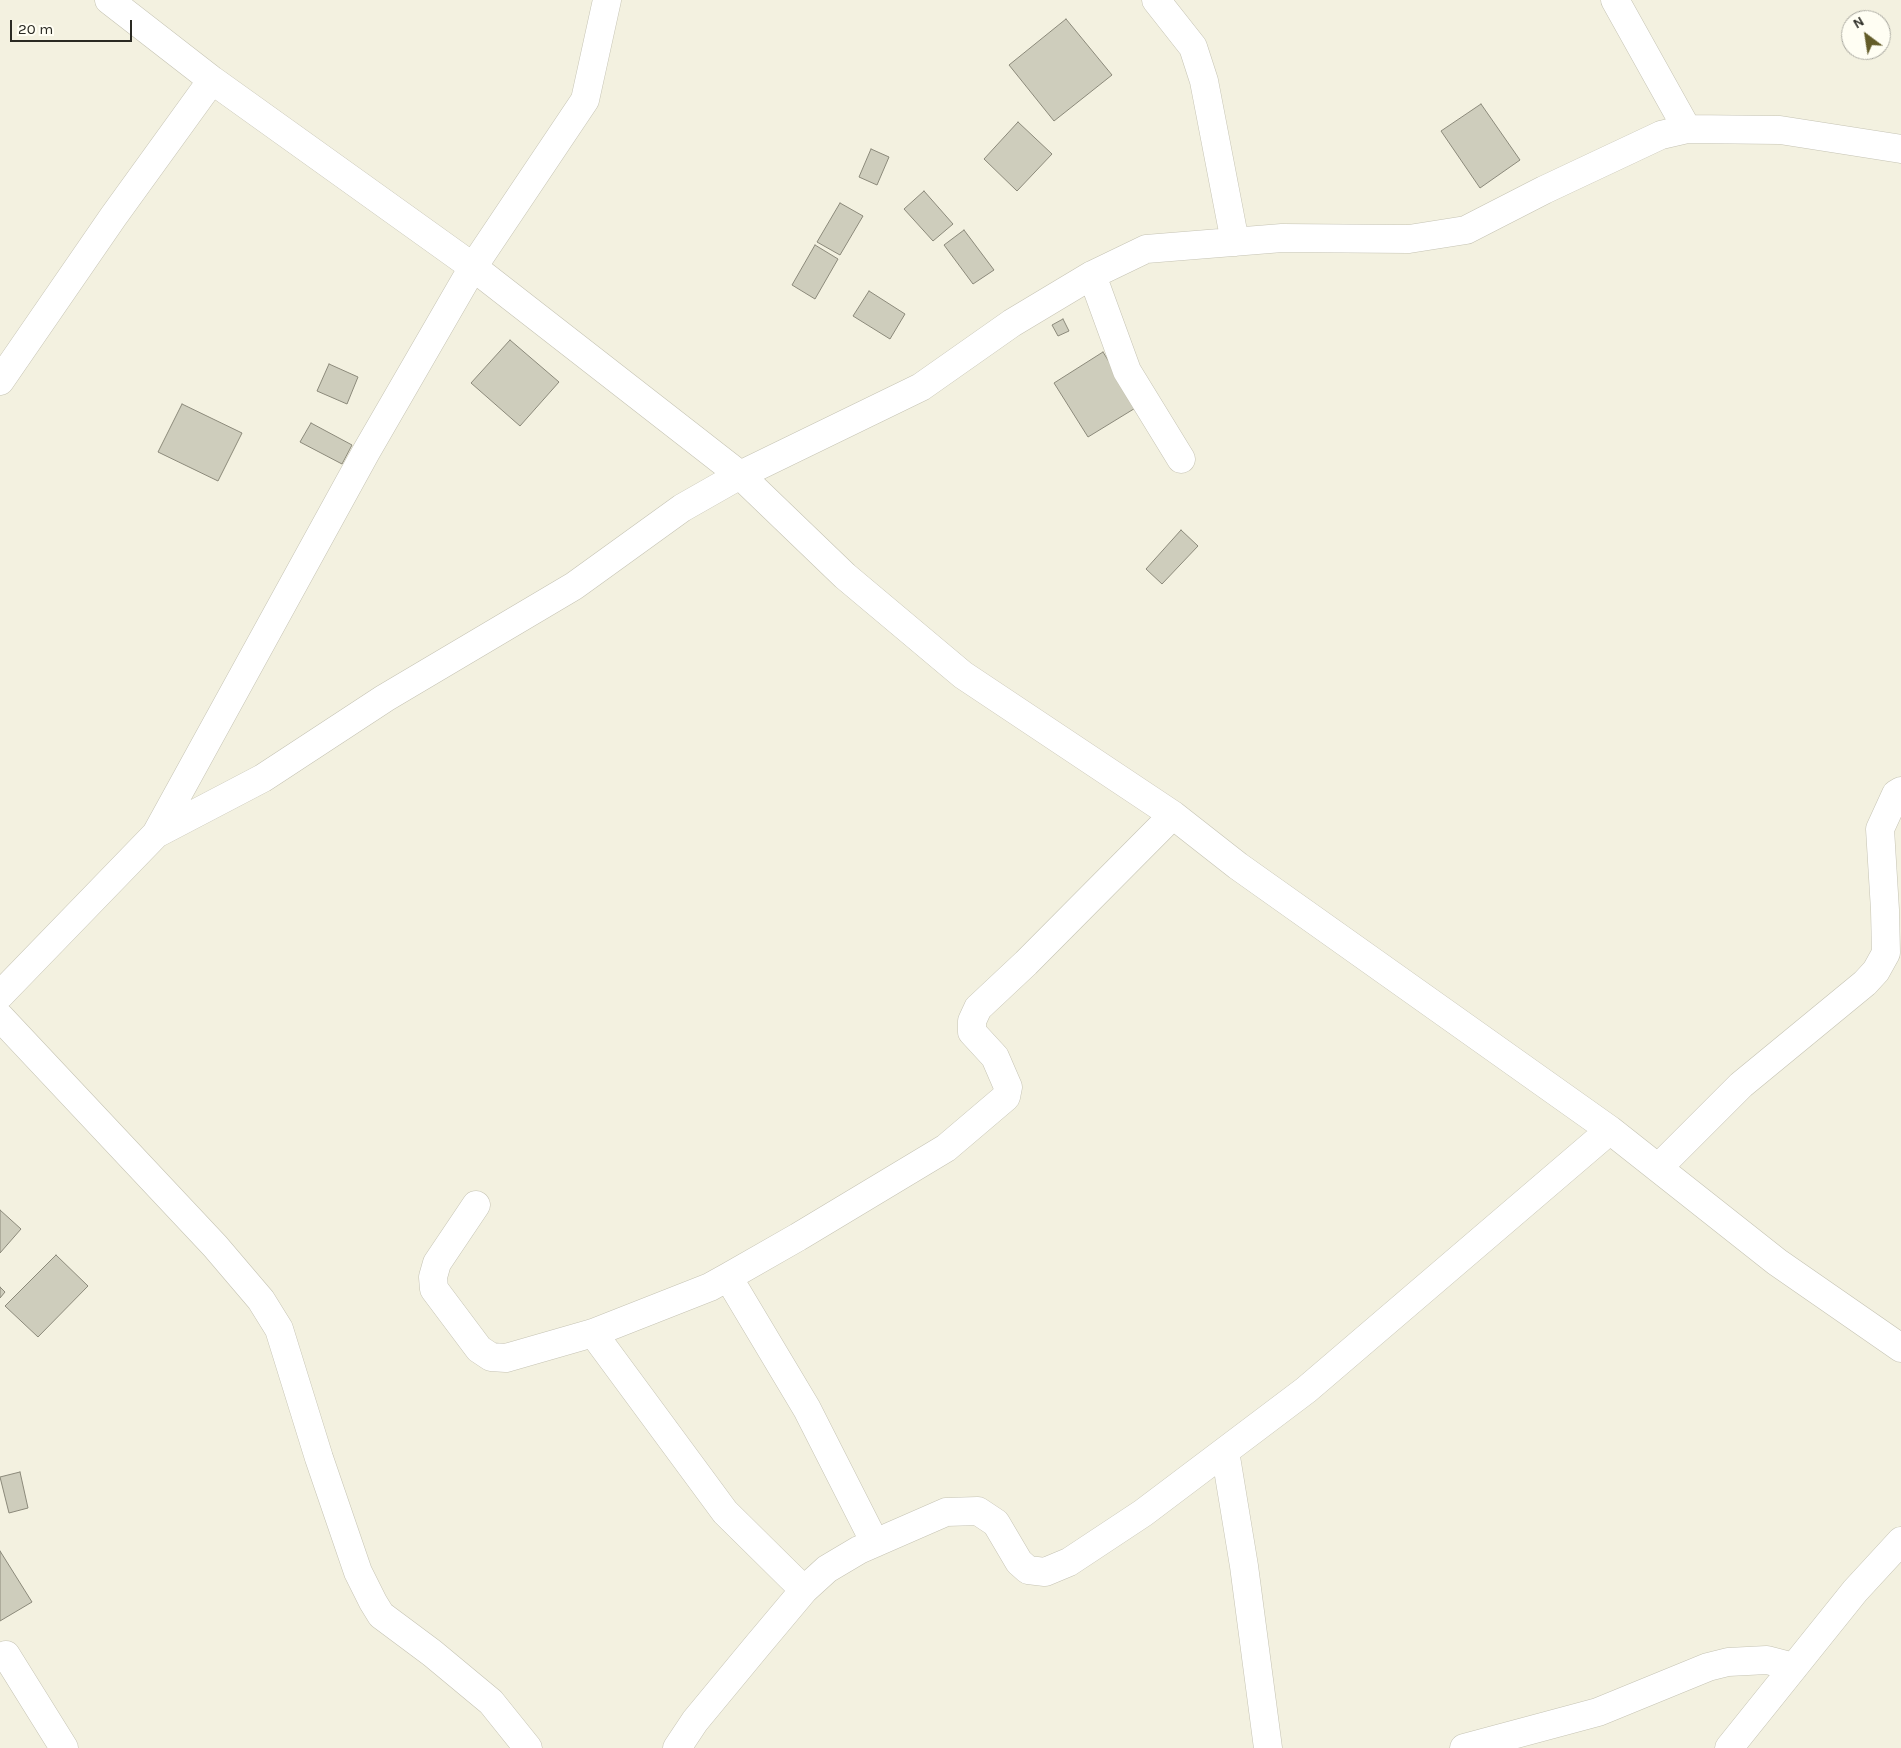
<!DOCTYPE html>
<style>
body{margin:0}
#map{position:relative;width:1901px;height:1748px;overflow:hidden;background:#f3f1e0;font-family:Karla,sans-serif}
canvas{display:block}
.north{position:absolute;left:1841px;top:10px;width:50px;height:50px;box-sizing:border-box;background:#fffef3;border:1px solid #aaa9a0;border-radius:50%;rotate:329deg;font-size:14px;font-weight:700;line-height:20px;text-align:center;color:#2a2a23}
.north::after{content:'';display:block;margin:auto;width:18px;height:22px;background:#635c28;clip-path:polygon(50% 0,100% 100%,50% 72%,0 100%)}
.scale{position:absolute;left:10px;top:20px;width:122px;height:22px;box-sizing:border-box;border:2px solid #2a2a23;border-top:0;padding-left:6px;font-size:15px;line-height:18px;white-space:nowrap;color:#2a2a23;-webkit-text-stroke:4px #fffef3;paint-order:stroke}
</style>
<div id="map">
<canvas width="1901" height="1748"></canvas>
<div class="north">N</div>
<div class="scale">20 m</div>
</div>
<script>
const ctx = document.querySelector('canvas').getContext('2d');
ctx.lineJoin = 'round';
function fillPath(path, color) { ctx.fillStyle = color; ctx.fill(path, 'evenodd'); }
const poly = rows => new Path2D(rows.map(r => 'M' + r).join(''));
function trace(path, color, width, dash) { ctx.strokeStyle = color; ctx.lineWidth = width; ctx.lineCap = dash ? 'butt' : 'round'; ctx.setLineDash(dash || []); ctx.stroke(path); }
const building = poly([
 [1066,19,1112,75,1054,121,1009,65,1066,19],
 [1481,104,1520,160,1480,188,1441,131,1481,104],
 [1018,122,1052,154,1017,191,984,159,1018,122],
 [871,149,889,157,877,185,859,177,871,149],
 [924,191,953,224,933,241,904,209,924,191],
 [840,203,863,216,840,255,817,242,840,203],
 [964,230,994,270,973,284,944,245,964,230],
 [815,245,838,259,815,299,792,285,815,245],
 [869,291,905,314,890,339,853,316,869,291],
 [1063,319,1069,331,1058,336,1052,325,1063,319],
 [510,340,559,382,520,426,471,383,510,340],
 [1103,352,1137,407,1088,437,1054,383,1103,352],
 [329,364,358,377,347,404,317,391,329,364],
 [182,404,242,433,218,481,158,452,182,404],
 [311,423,352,445,342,464,300,442,311,423],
 [1181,530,1198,546,1162,584,1146,569,1181,530],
 [0,1210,21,1229,0,1253,0,1210],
 [56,1255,88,1286,38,1337,5,1306,56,1255],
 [0,1287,5,1292,0,1298,0,1287],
 [20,1472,28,1508,9,1513,0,1477,20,1472],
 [0,1551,32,1602,0,1621,0,1551]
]);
fillPath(building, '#cecdbc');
trace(building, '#8b897a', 1);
const street = poly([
 [109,0,212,80,473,267,690,436,740,475,845,576,963,675,1173,815,1238,866,1610,1130,1777,1262,1901,1348],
 [1156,0,1193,47,1204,81,1235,242],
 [1615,0,1687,129],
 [1092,275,1127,371,1181,459],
 [0,381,113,217,212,80],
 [156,834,263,778,385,698,574,586,682,508,740,475,921,387,1012,323,1092,275,1146,249,1282,238,1409,239,1466,230,1544,190,1661,135,1687,129,1780,130,1901,149],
 [0,995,156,834,366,452,473,267,585,100,607,0],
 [0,1017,215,1246,261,1300,279,1329,319,1458,358,1572,373,1602,381,1615,432,1653,491,1702,528,1748],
 [1658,1168,1741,1085,1865,983,1876,971,1886,953,1885,910,1880,829,1896,794,1901,791],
 [476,1205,437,1263,433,1277,434,1289,479,1349,491,1357,506,1358,593,1333,710,1287,728,1277,798,1237,946,1148,1006,1097,1008,1087,995,1057,972,1032,972,1021,978,1008,1026,963,1173,815],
 [728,1277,807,1409,875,1543],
 [593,1333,725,1512,804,1590],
 [1225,1451,1244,1566,1268,1748],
 [6,1655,64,1748],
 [677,1748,695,1721,757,1646,804,1590,827,1569,859,1550,946,1512,978,1511,996,1523,1019,1562,1028,1570,1045,1572,1069,1562,1143,1513,1306,1390,1610,1130],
 [1464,1748,1598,1712,1708,1667,1728,1662,1767,1660,1794,1667],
 [1729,1748,1855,1591,1901,1541]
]);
trace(street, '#c5c3b3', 29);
trace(street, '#fff', 28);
</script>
